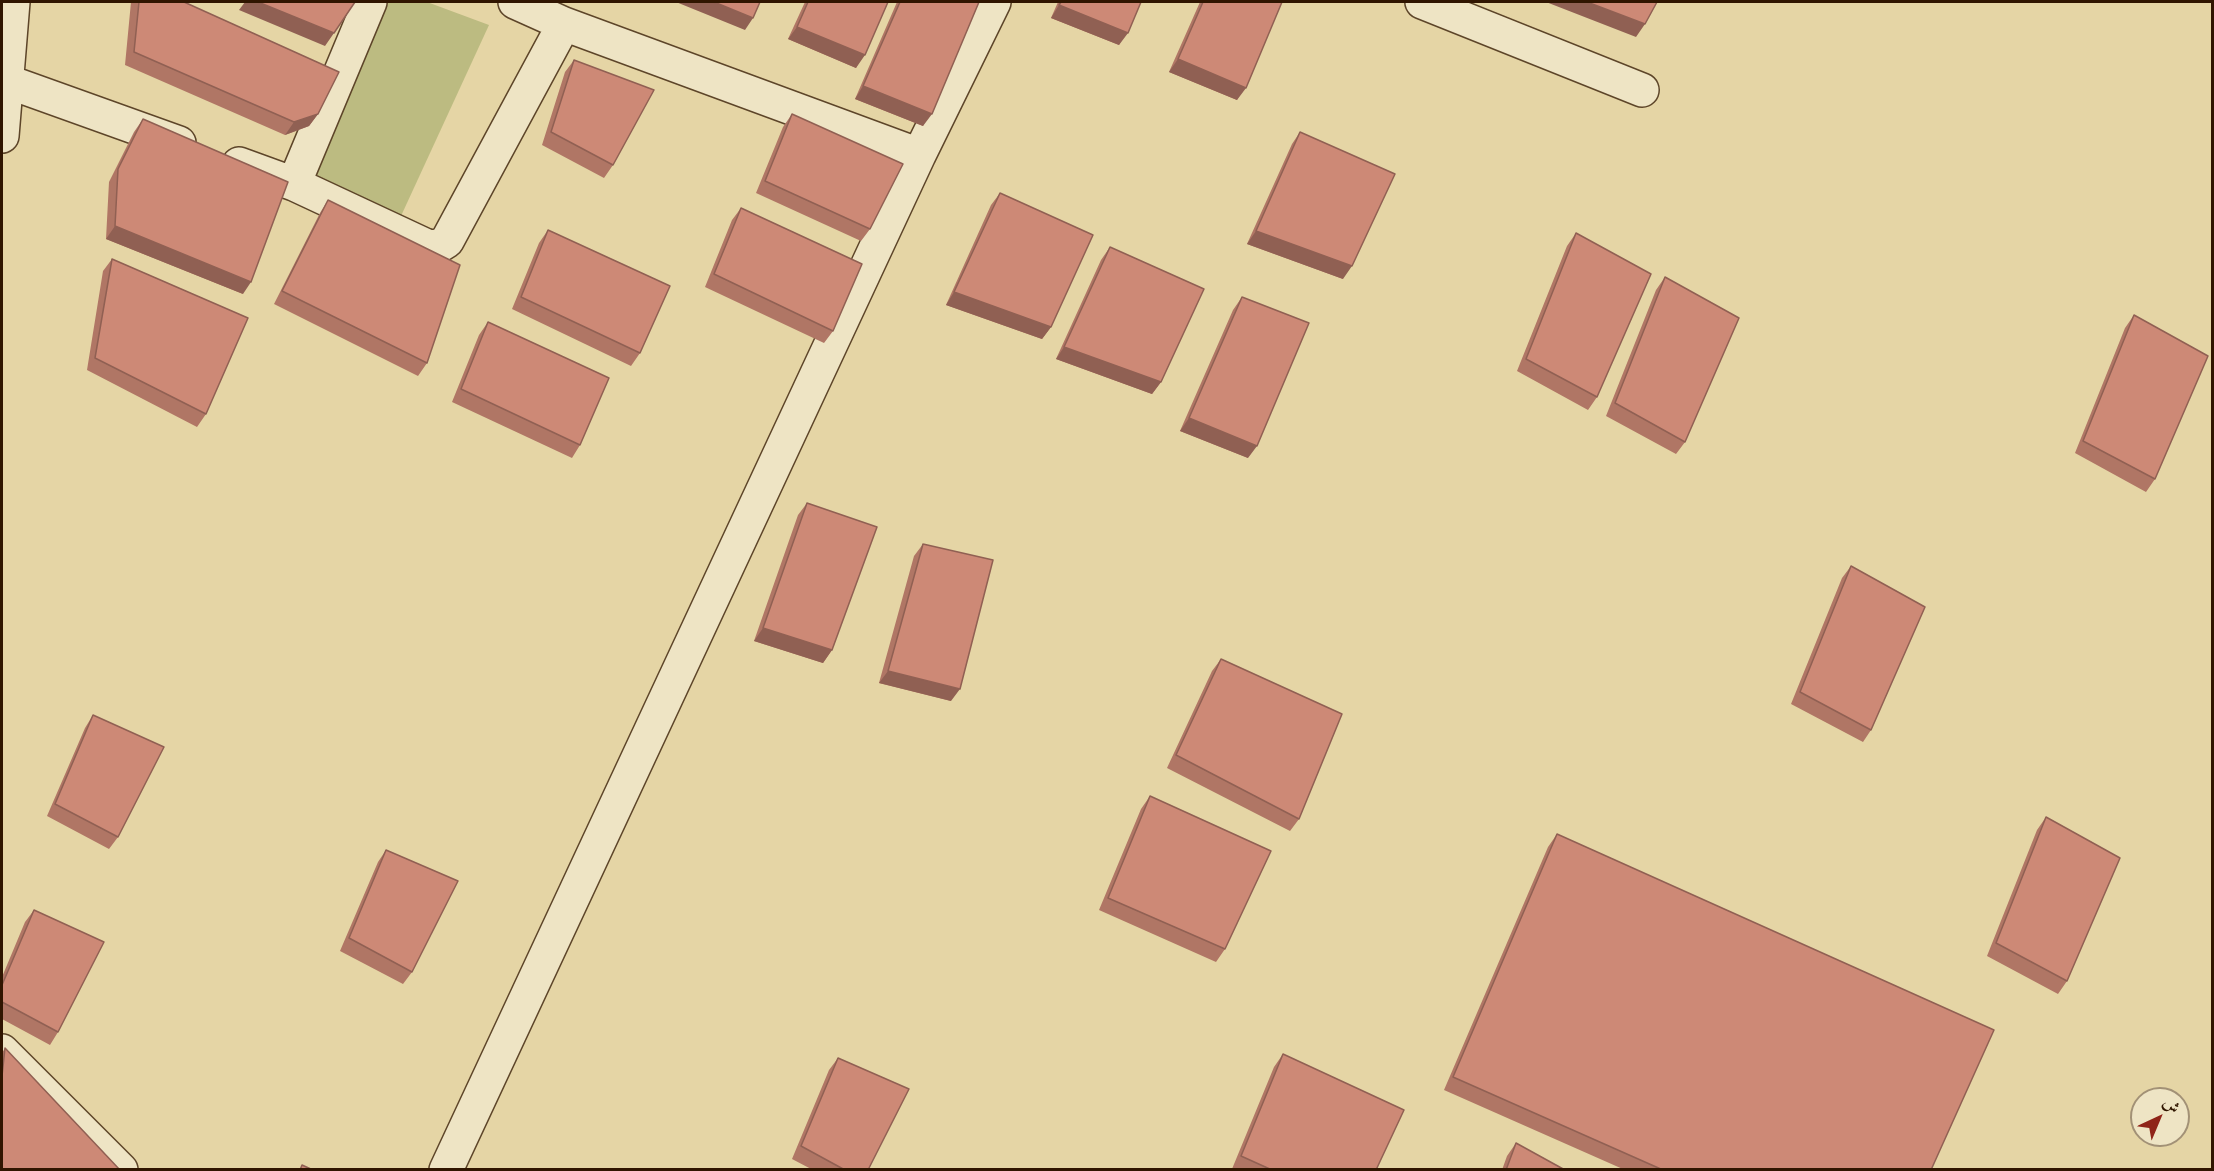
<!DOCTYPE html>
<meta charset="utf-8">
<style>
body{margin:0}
#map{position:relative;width:2214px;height:1171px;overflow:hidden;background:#e5d5a5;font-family:Alegreya,Amiri,serif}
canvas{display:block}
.frame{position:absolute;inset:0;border:3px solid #301500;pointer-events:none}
.north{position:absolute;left:2130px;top:1087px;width:60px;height:60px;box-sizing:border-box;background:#eee4c4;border:2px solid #a29176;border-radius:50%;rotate:44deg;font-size:16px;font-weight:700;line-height:24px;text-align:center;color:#301500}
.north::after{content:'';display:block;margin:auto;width:21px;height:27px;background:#8f2418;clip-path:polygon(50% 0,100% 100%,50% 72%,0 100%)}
</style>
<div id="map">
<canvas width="2214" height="1171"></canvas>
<div class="frame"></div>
<div class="north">ش</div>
</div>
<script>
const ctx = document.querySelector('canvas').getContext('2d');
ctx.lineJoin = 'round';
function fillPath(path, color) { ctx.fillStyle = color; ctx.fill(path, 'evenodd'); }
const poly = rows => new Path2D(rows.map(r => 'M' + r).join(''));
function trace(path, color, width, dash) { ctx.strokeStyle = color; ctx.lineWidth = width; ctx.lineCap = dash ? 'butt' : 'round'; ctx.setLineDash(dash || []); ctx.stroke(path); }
fillPath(poly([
 [363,2,427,2,489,25,401,216,293,171]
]), '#bcbb81');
const minor = poly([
 [515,2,564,24,919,155,994,2],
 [1422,2,1642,90],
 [6,81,179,143],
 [2,136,13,2],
 [239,164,294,184,370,2],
 [294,184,429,247,439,246,447,241,564,24],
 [2,1051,121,1170],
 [446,1170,919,155]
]);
trace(minor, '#5d4529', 36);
trace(minor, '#eee4c4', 33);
fillPath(poly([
 [131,2,184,2,318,114,309,126,285,135,125,65],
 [805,2,888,2,856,68,788,39],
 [897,2,979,2,923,126,855,99],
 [1058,2,1141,2,1119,45,1051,18],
 [1200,2,1282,2,1237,100,1169,72],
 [574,60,613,165,604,178,542,145,565,72],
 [792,114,870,229,861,241,756,193,783,127],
 [143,119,243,294,106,239,109,182,134,132],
 [1300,132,1343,279,1247,244,1292,144],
 [1000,193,1051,327,1042,339,946,305,991,205],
 [328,200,427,363,418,376,274,304,320,213],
 [741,208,833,331,824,343,705,287,732,220],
 [548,230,640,353,631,366,512,309,539,243],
 [1576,233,1597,397,1588,410,1517,371,1567,246],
 [1110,247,1161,382,1152,394,1056,359,1101,260],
 [112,259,206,414,197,427,87,370,103,271],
 [1665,277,1685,442,1676,454,1606,416,1656,290],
 [1242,297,1248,458,1180,431,1233,310],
 [2134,315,2155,479,2146,492,2075,453,2125,328],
 [488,322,580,445,572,458,452,402,479,335],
 [807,503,832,650,823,663,754,641,798,515],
 [923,544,951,701,879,683,914,556],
 [1851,566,1871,730,1863,742,1791,704,1842,578],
 [1221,659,1299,819,1290,831,1167,768,1212,671],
 [93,715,118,837,109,849,47,816,85,728],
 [1150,796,1225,949,1216,962,1099,910,1141,809],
 [2046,817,2067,981,2058,994,1987,956,2037,830],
 [1557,834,1931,1170,1625,1170,1444,1090,1548,847],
 [386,850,412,972,403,984,340,951,378,862],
 [34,910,58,1032,50,1045,2,1019,2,977,25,922],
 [5,1048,2,1170,2,1053],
 [1283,1054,1376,1170,1234,1170,1232,1169,1274,1067],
 [838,1058,868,1170,813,1170,792,1159,829,1070],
 [1516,1143,1565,1170,1502,1170,1507,1156]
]), '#b07665');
fillPath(poly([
 [245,2,258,2,334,33,325,46,239,10],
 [676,2,714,2,753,18,745,30],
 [1546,2,1587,2,1645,24,1636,37],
 [1059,5,1128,33,1119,45,1051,18],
 [797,27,865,55,856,68,788,39],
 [1178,59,1246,88,1237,100,1169,72],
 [863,86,932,114,923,126,855,99],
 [318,114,309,126,285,135,294,122],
 [115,226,251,282,243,294,106,239],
 [1256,231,1352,266,1343,279,1247,244],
 [954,292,1051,327,1042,339,946,305],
 [1064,347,1161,382,1152,394,1056,359],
 [1189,418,1257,446,1248,458,1180,431],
 [763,628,832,650,823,663,754,641],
 [888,671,960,689,951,701,879,683]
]), '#906053');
const building = poly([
 [139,2,184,2,339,72,318,114,294,122,134,52,139,2],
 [258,2,355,2,334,33,258,2],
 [714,2,760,2,753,18,714,2],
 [808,2,888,2,865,55,797,27,808,2],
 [900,2,979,2,932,114,863,86,900,2],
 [1061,2,1141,2,1128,33,1059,5,1061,2],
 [1203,2,1282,2,1246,88,1178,59,1203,2],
 [1587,2,1657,2,1645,24,1587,2],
 [574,60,654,90,613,165,551,132,574,60],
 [792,114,903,164,870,229,765,181,792,114],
 [143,119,288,182,251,282,115,226,118,169,143,119],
 [1300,132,1395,174,1352,266,1256,231,1300,132],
 [1000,193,1093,235,1051,327,954,292,1000,193],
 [328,200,460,265,427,363,282,291,328,200],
 [741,208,862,264,833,331,714,274,741,208],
 [548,230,670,286,640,353,521,297,548,230],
 [1576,233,1651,274,1597,397,1526,359,1576,233],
 [1110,247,1204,289,1161,382,1064,347,1110,247],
 [112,259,248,318,206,414,95,358,112,259],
 [1665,277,1739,318,1685,442,1615,403,1665,277],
 [1242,297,1309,323,1257,446,1189,418,1242,297],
 [2134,315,2208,356,2155,479,2083,441,2134,315],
 [488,322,609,378,580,445,461,389,488,322],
 [807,503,877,527,832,650,763,628,807,503],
 [923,544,993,560,960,689,888,671,923,544],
 [1851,566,1925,607,1871,730,1800,692,1851,566],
 [1221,659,1342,714,1299,819,1176,755,1221,659],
 [93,715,164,747,118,837,55,804,93,715],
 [1150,796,1271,851,1225,949,1108,898,1150,796],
 [2046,817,2120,858,2067,981,1996,943,2046,817],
 [1557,834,1994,1030,1931,1170,1663,1170,1453,1077,1557,834],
 [386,850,458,881,412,972,349,938,386,850],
 [34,910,104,942,58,1032,2,1002,2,985,34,910],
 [5,1048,120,1170,2,1170,2,1076,5,1048],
 [1283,1054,1404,1110,1376,1170,1272,1170,1241,1156,1283,1054],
 [838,1058,909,1089,868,1170,845,1170,801,1146,838,1058],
 [1516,1143,1565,1170,1506,1170,1516,1143],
 [302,1165,313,1170,300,1170,302,1165]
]);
fillPath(building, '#cd8976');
trace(building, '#906053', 1.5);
</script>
